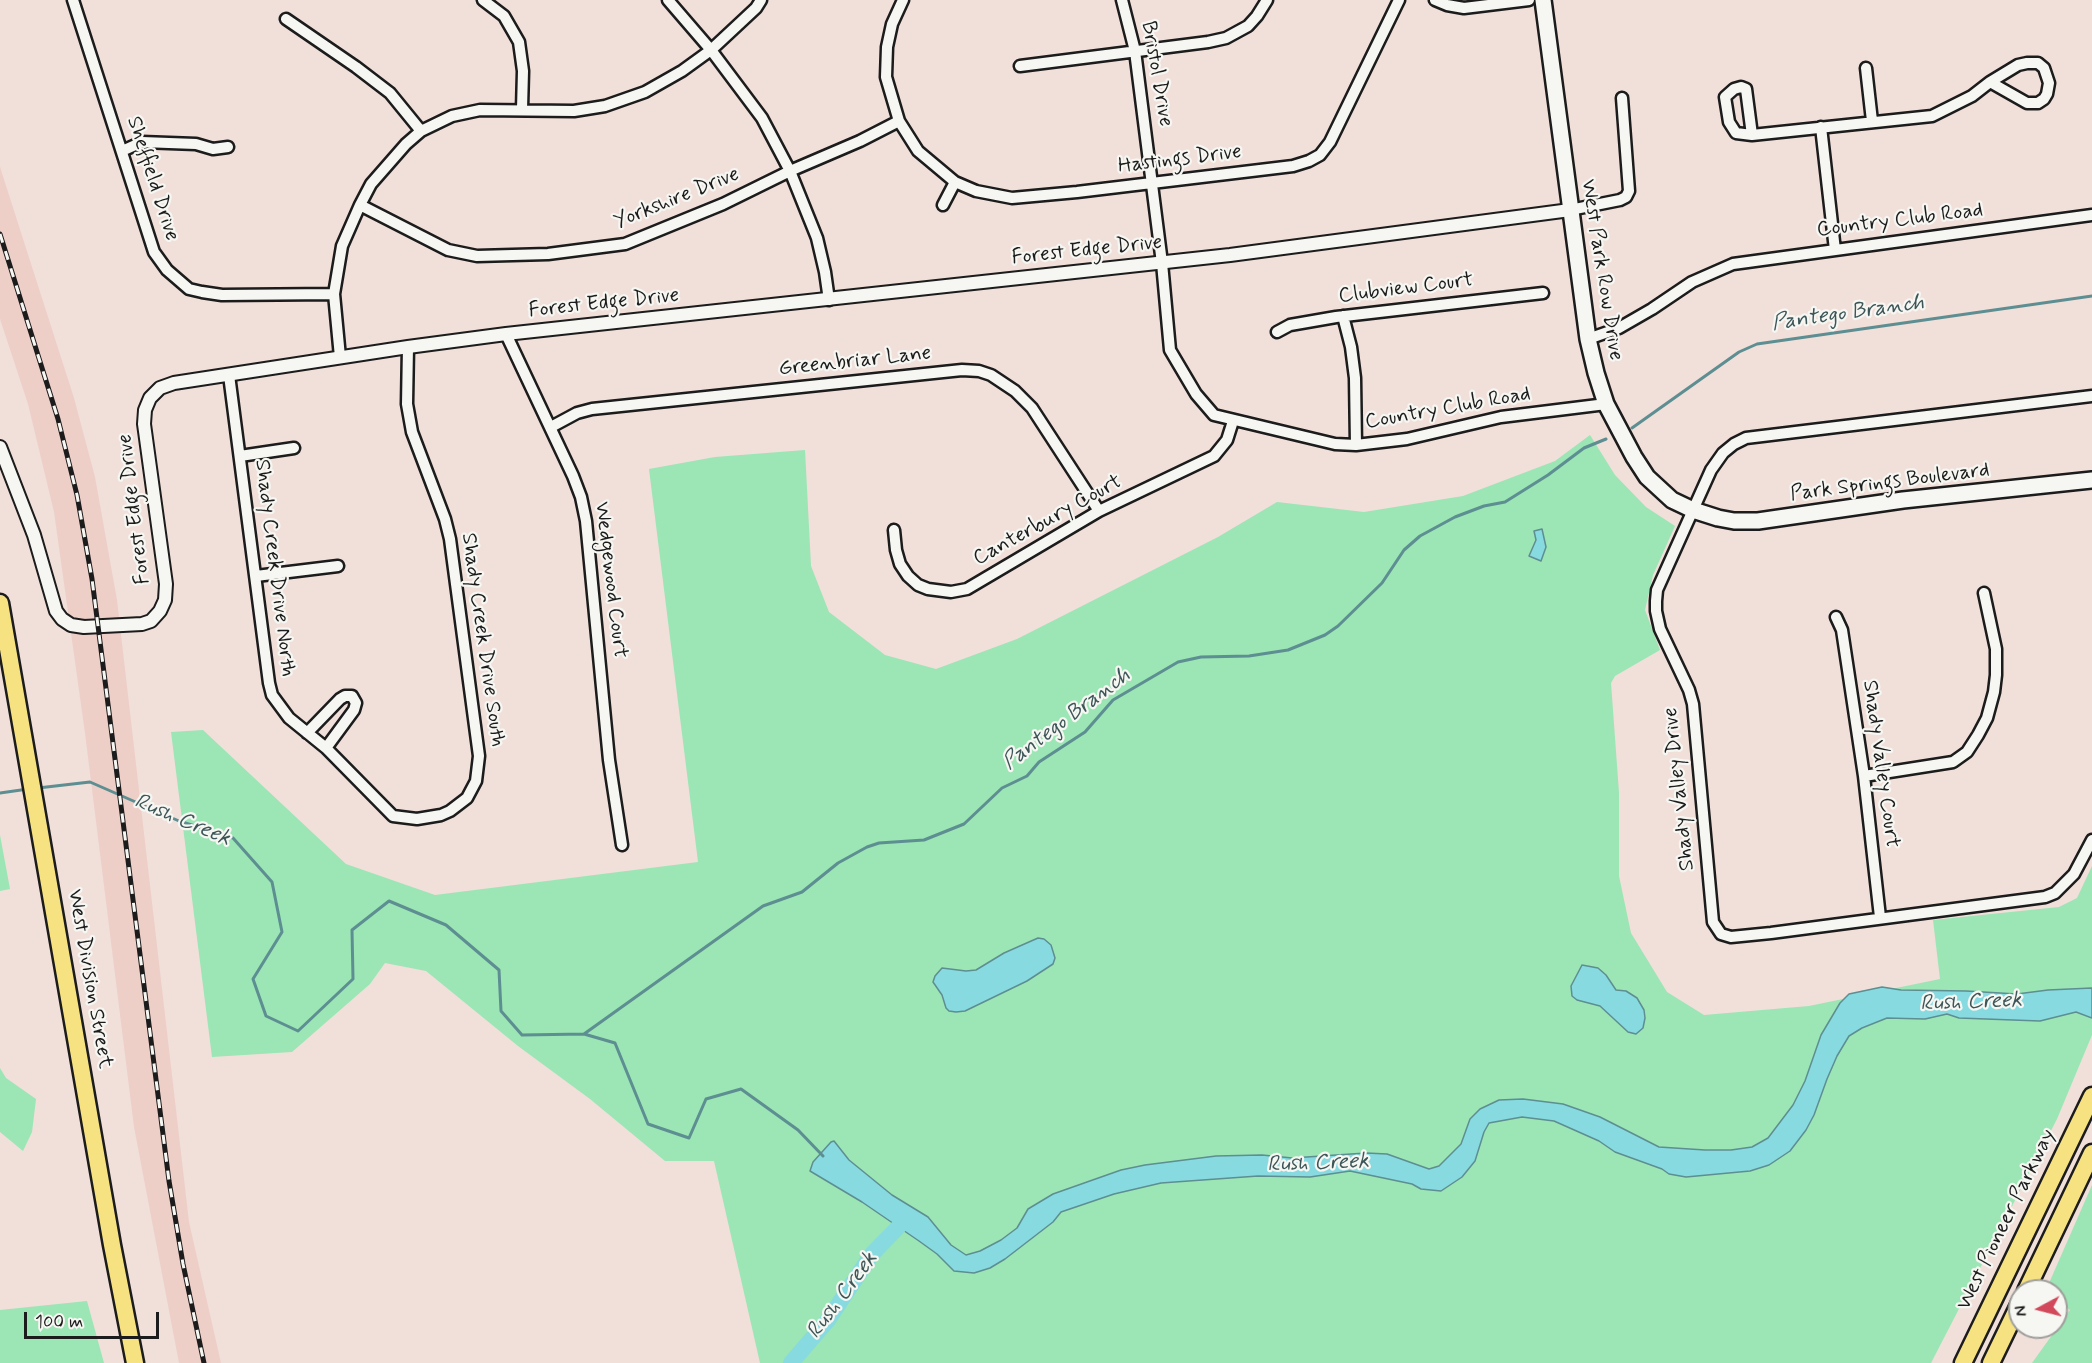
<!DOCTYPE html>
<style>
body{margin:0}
#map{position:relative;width:2092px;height:1363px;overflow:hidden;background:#f1dfd9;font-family:Mynerve,sans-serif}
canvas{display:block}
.north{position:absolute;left:2008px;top:1279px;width:60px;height:60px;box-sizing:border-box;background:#f6f6f2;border:2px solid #9f9f9c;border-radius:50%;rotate:263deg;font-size:16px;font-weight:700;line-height:24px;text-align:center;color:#1c1c1c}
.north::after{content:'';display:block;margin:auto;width:21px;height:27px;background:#d1495b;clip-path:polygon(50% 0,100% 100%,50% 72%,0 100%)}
.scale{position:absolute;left:24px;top:1312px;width:135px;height:27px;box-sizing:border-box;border:3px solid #1c1c1c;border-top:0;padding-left:8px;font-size:18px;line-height:21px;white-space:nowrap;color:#1c1c1c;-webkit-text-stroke:4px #f6f6f2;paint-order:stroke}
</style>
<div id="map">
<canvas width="2092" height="1363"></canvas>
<div class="north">N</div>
<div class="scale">100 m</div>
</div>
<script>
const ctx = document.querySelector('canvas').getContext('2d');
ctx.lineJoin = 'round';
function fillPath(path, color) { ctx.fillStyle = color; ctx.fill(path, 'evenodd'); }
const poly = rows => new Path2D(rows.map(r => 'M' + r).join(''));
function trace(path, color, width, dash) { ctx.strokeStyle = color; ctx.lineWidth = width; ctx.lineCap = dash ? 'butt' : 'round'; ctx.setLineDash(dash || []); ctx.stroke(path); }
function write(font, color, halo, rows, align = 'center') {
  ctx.font = font + ' Mynerve,sans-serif'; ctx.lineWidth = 4.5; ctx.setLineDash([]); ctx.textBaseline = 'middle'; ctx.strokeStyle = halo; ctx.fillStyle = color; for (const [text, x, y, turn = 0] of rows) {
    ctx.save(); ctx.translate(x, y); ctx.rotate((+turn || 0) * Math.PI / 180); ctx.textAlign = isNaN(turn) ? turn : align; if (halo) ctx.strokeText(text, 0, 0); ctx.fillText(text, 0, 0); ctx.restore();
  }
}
fillPath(poly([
 [0,167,74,398,95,477,117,600,189,1222,221,1363,179,1363,134,1127,85,733,54,512,28,404,0,319]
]), '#edcfc8');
fillPath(poly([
 [1590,435,1615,475,1646,507,1675,526,1653,575,1645,610,1660,650,1615,676,1611,683,1619,793,1619,876,1631,933,1667,992,1704,1015,1809,1006,1940,979,1933,920,2059,907,2077,898,2092,866,2092,1035,2057,1119,1931,1363,760,1363,714,1161,665,1161,590,1099,518,1046,426,971,385,963,370,984,292,1052,212,1057,171,732,203,730,346,864,435,895,698,862,649,469,715,457,805,450,811,566,829,612,885,655,936,669,1017,639,1218,537,1277,502,1364,512,1463,496,1555,461],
 [0,835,10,889,0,891],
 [0,1068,6,1078,36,1099,32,1132,23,1151,0,1132],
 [2092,1185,2092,1363,2032,1363,2070,1310,2056,1298,2056,1291,2046,1290],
 [87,1301,104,1363,0,1363,0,1310]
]), '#9ce5b5');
const water = poly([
 [1542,529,1546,547,1541,561,1529,556,1536,540,1534,531,1542,529],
 [1038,938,1044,939,1051,945,1055,958,1053,964,1027,981,965,1011,956,1012,949,1011,946,1008,942,995,933,982,935,976,942,968,966,971,976,970,1004,953,1038,938],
 [1582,965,1598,968,1606,975,1616,990,1626,991,1637,998,1644,1010,1645,1018,1643,1028,1636,1034,1628,1032,1600,1006,1577,1000,1572,996,1571,986,1582,965],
 [1882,987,1901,990,1966,991,2017,994,2048,990,2092,988,2092,1018,2076,1012,2040,1021,1959,1018,1947,1014,1925,1019,1887,1018,1862,1028,1849,1036,1837,1056,1827,1079,1814,1115,1806,1130,1790,1151,1769,1165,1750,1171,1686,1177,1669,1174,1662,1169,1615,1152,1599,1141,1554,1121,1522,1117,1489,1123,1484,1132,1475,1161,1462,1177,1441,1191,1421,1189,1412,1184,1350,1171,1310,1177,1258,1176,1161,1183,1114,1194,1061,1212,1053,1222,1005,1259,990,1268,974,1273,954,1271,937,1254,919,1241,862,1202,810,1171,813,1162,831,1142,834,1141,849,1160,892,1195,928,1217,951,1245,966,1255,980,1251,1001,1240,1017,1228,1028,1209,1053,1194,1121,1170,1145,1165,1216,1156,1262,1155,1292,1158,1366,1153,1387,1154,1429,1169,1439,1166,1461,1144,1470,1119,1480,1109,1499,1100,1523,1099,1563,1104,1600,1117,1659,1147,1705,1150,1731,1150,1752,1147,1768,1138,1793,1105,1805,1081,1821,1035,1840,1003,1849,994,1882,987]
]);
fillPath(water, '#88dae1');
trace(water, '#5d8e92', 1.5);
trace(poly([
 [1632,428,1739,352,1757,344,2092,296],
 [38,788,90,782,179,821,233,838,272,882,282,932,253,979,266,1016,298,1031,353,979,352,930,389,901,446,925,499,970,501,1011,522,1035,584,1034,615,1043,648,1124,689,1138,706,1099,741,1089,798,1130,823,1156],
 [0,793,28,789],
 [584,1034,763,906,802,892,838,863,867,847,879,843,924,840,964,824,1002,788,1027,776,1039,762,1085,732,1113,700,1178,662,1201,657,1249,656,1288,650,1325,635,1338,626,1382,583,1404,550,1420,536,1455,517,1484,506,1505,502,1548,475,1584,448,1606,439]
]), '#5d8e92', 3);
trace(poly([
 [791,1363,828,1320,872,1254,906,1219,915,1225]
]), '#88dae1', 16);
const minor = poly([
 [73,0,154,252,167,270,189,289,202,292,222,295,334,294],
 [483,0,504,16,519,42,523,71,522,109],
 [668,0,711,50,762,118,790,171,817,238,825,272,829,300],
 [903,0,892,24,887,47,886,77,899,121,918,151,955,182,976,191,1012,198,1077,192,1293,166,1309,161,1320,155,1330,142,1399,0],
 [1122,0,1135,51,1162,263,1170,350,1196,394,1214,415,1335,444,1356,445,1407,439,1501,417,1606,404],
 [1435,0,1447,5,1464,8,1529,0],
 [286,19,356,67,390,93,421,131],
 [2027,63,2038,63,2044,68,2049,83,2047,94,2044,99,2038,103,2027,103,1990,82,2018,65,2027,63],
 [1020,66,1208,42,1226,38,1248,26,1257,16,1267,0],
 [1866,68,1872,121],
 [1821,127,1835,250],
 [1752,135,1746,89,1741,87,1734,89,1725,97,1729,122,1736,133,1752,135,1932,116,1972,96,1990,82],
 [122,151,142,142,196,144,213,149,228,147],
 [360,205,448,250,477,256,548,254,625,244,723,204,790,171,860,141,899,121],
 [943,205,955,182],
 [1570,210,1620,200,1626,197,1629,191,1622,98],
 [1343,316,1351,347,1355,378,1356,445],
 [1277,332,1290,325,1336,317,1543,293],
 [506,334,573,476,581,497,586,521,609,760,622,845],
 [1588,339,1619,328,1652,309,1692,282,1733,264,2092,215],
 [340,357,334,294,342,246,360,205,371,184,406,144,421,131,452,116,480,110,574,111,605,106,645,92,682,71,711,50,756,8,761,0],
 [229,375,269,683,272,695,289,718,326,748,393,816,417,819,441,815,450,811,467,798,476,781,479,756,450,539,445,519,412,432,407,404,408,347],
 [2092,396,1746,438,1734,444,1723,453,1711,470,1657,590,1656,601,1656,611,1660,629,1689,690,1693,704,1713,922,1721,934,1731,937,1771,933,2045,897,2055,893,2074,874,2092,840],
 [551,427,577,413,592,409,962,370,979,371,991,375,1015,391,1032,408,1099,511],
 [240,456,294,448],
 [894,530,896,550,900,564,908,576,918,585,928,589,951,592,967,589,1099,511,1214,456,1227,440,1233,421],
 [256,576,338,566],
 [1836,617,1842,630,1864,776,1880,917],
 [307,733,340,699,345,696,352,696,356,703,354,710,326,748],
 [1864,776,1953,762,1967,752,1978,735,1987,718,1994,692,1996,675,1996,649,1984,593]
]);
const tertiary = poly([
 [0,447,34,535,56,611,62,619,71,625,84,627,142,624,151,621,160,611,165,600,166,584,144,424,145,410,150,398,160,388,174,383,408,347,506,334,1230,255,1570,210]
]);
const secondary = poly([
 [1543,0,1588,339,1596,373,1606,404,1634,457,1647,477,1672,500,1693,510,1718,518,1734,521,1758,521,1903,500,2092,480]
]);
const primary = poly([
 [0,603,112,1245,135,1363],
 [2026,1291,2092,1153],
 [1963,1363,2092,1096],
 [1991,1363,2020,1303]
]);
trace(minor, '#1c1c1c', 15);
trace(tertiary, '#1c1c1c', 16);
trace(secondary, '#1c1c1c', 20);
trace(primary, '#1c1c1c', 21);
trace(minor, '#f6f6f2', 10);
trace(tertiary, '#f6f6f2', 12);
trace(secondary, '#f6f6f2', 15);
trace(primary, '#f7e281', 16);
const rail = poly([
 [0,234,58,419,77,495,92,579,169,1181,183,1264,204,1363]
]);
trace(rail, '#1c1c1c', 5);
trace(rail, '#f6f6f2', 3, [9]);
write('21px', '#1c1c1c', '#f6f6f2', [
 ["Bristol Drive",1156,74,80],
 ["Hastings Drive",1180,160,-7],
 ["Sheffield Drive",152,179,72],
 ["Yorkshire Drive",677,199,-22],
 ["Country Club Road",1900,221,-7],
 ["Forest Edge Drive",1087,251,-6],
 ["West Park Row Drive",1601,270,81],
 ["Clubview Court",1406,289,-7],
 ["Forest Edge Drive",604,304,-6],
 ["Greenbriar Lane",855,362,-6],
 ["Country Club Road",1448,409,-10],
 ["Park Springs Boulevard",1890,483,-7],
 ["Forest Edge Drive",135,509,-97],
 ["Canterbury Court",1048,521,-29],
 ["Shady Creek Drive North",274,568,83],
 ["Wedgewood Court",610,580,83],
 ["Shady Creek Drive South",482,640,82],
 ["Shady Valley Court",1880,764,82],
 ["Shady Valley Drive",1680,789,-96],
 ["West Division Street",89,979,80],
 ["West Pioneer Parkway",2007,1220,-64]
]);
write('italic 22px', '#3c5557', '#f6f6f2', [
 ["Pantego Branch",1848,314,-8],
 ["Pantego Branch",1067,720,-37],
 ["Rush Creek",182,821,23],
 ["Rush Creek",1971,1003,-2],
 ["Rush Creek",1318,1164,-2],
 ["Rush Creek",843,1296,-53]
]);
</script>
